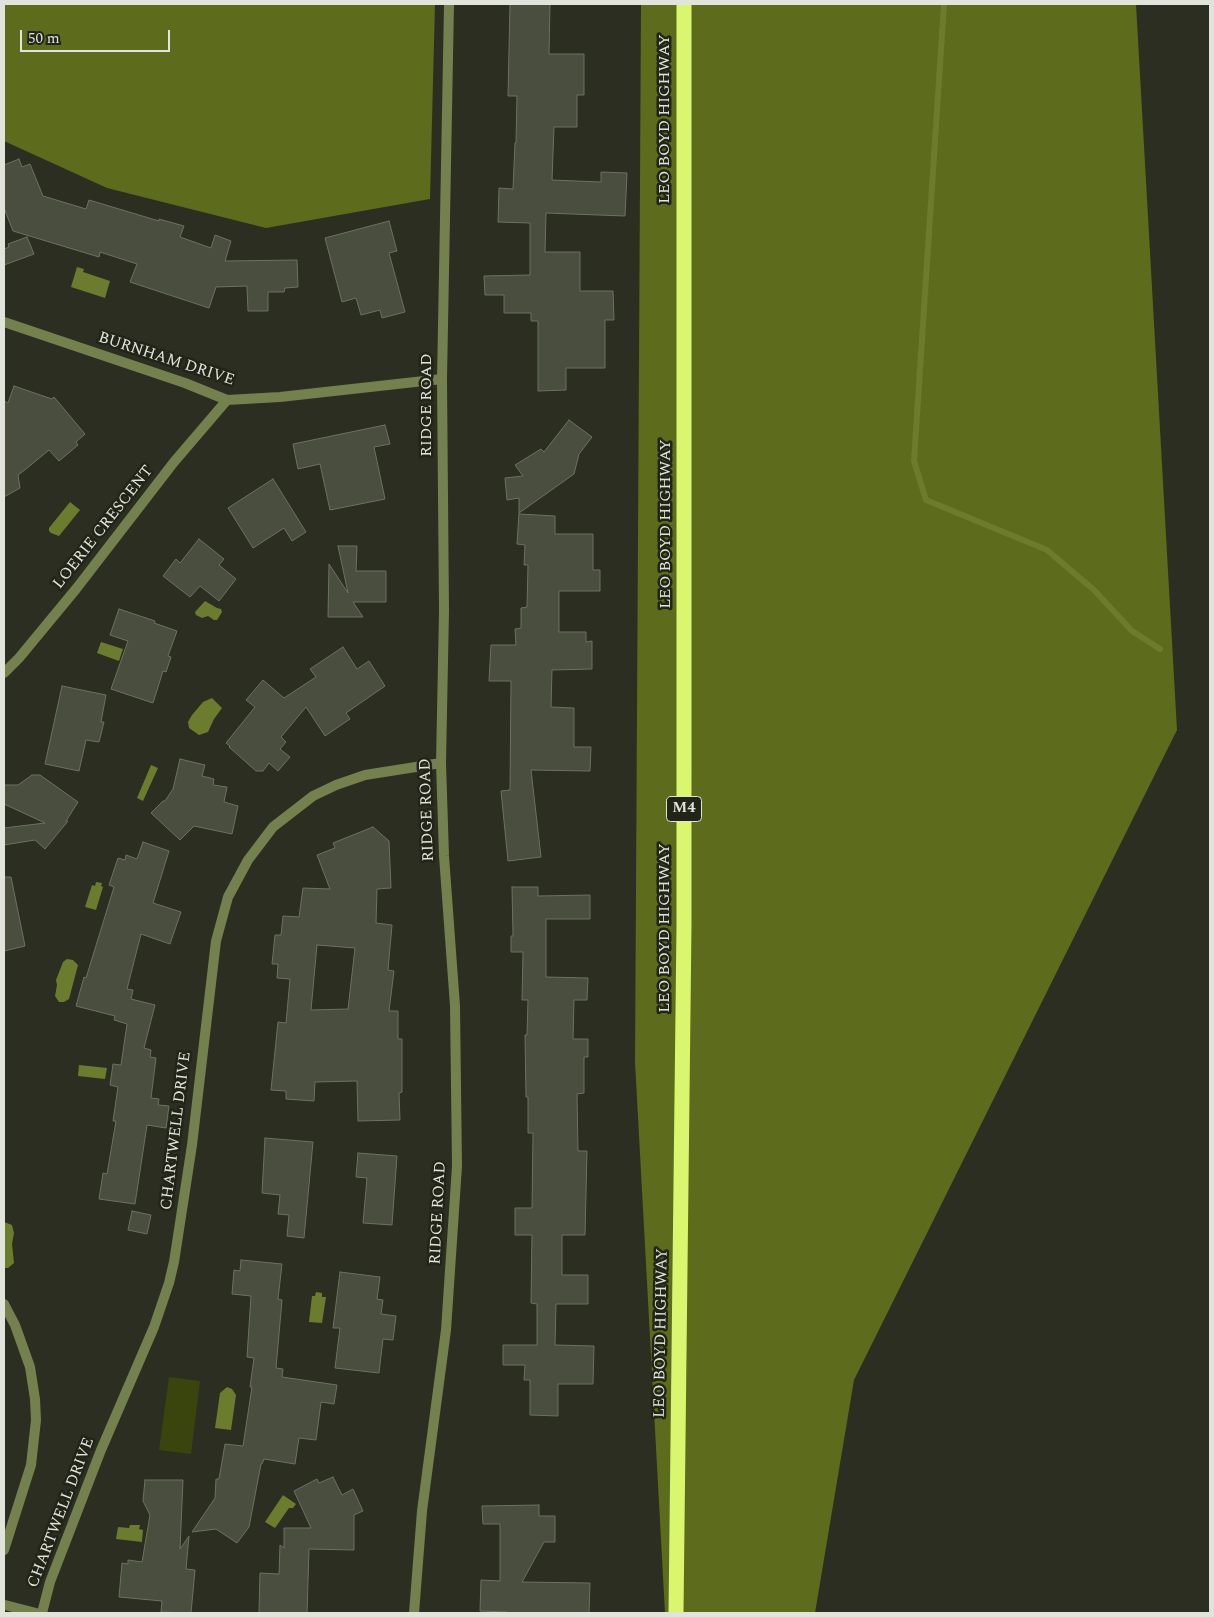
<!DOCTYPE html>
<style>
body{margin:0}
#map{position:relative;width:1214px;height:1617px;overflow:hidden;background:#2b2e21;font-family:Spectral,serif}
canvas{display:block}
.frame{position:absolute;inset:0;border:5px solid #e1e4db;pointer-events:none}
.scale{position:absolute;left:20px;top:30px;width:150px;height:22px;box-sizing:border-box;border:2px solid #e1e4db;border-top:0;padding-left:6px;font-size:15px;line-height:18px;white-space:nowrap;color:#e1e4db;-webkit-text-stroke:4px #212417;paint-order:stroke}
</style>
<div id="map">
<canvas width="1214" height="1617"></canvas>
<div class="frame"></div>
<div class="scale">50 m</div>
</div>
<script>
const ctx = document.querySelector('canvas').getContext('2d');
ctx.lineJoin = 'round';
function fillPath(path, color) { ctx.fillStyle = color; ctx.fill(path, 'evenodd'); }
const poly = rows => new Path2D(rows.map(r => 'M' + r).join(''));
function trace(path, color, width, dash) { ctx.strokeStyle = color; ctx.lineWidth = width; ctx.lineCap = dash ? 'butt' : 'round'; ctx.setLineDash(dash || []); ctx.stroke(path); }
function write(font, color, halo, rows, align = 'center') {
  ctx.font = font + ' Spectral,serif'; ctx.lineWidth = 5; ctx.setLineDash([]); ctx.textBaseline = 'middle'; ctx.strokeStyle = halo; ctx.fillStyle = color; for (const [text, x, y, turn = 0] of rows) {
    ctx.save(); ctx.translate(x, y); ctx.rotate((+turn || 0) * Math.PI / 180); ctx.textAlign = isNaN(turn) ? turn : align; if (halo) ctx.strokeText(text, 0, 0); ctx.fillText(text, 0, 0); ctx.restore();
  }
}
fillPath(poly([
 [169,1377,200,1381,191,1454,159,1450]
]), '#3a440d');
fillPath(poly([
 [4,4,435,4,430,199,266,228,107,188,4,141],
 [641,4,1136,4,1177,730,854,1380,815,1613,665,1613,635,1062]
]), '#5c6b1c');
fillPath(poly([
 [77,267,84,269,83,272,110,281,105,298,71,287],
 [70,502,80,510,59,536,51,533,49,531,49,528],
 [205,601,217,608,221,609,222,612,217,620,214,620,208,616,202,618,196,615,195,612],
 [101,642,123,649,119,661,97,653],
 [212,698,222,708,214,719,208,732,199,735,189,728,188,722,192,715,203,702],
 [151,765,158,768,143,801,137,798],
 [96,882,102,883,101,886,103,887,96,910,85,907,92,885,95,886],
 [67,959,73,960,78,965,69,999,64,1002,59,1002,55,996,57,985,56,980,63,962],
 [79,1065,107,1068,105,1079,78,1076],
 [4,1222,12,1225,14,1233,12,1244,14,1263,8,1268,4,1268],
 [316,1292,322,1293,322,1297,326,1297,322,1323,309,1322,312,1296,315,1296],
 [227,1387,232,1389,236,1395,231,1430,215,1428,220,1393],
 [283,1495,296,1504,293,1508,289,1508,275,1528,265,1522],
 [130,1525,140,1525,139,1529,143,1530,142,1542,116,1539,118,1527,129,1528]
]), '#6c7c2f');
trace(poly([
 [944,4,914,461,926,500,1047,550,1094,590,1132,631,1160,649]
]), '#6c7c2f', 6);
const building = poly([
 [510,4,550,4,549,54,584,54,584,95,577,95,577,127,554,127,552,180,601,182,601,172,627,173,625,216,546,213,545,252,580,252,580,291,613,291,614,320,605,320,605,368,566,368,566,390,538,391,538,321,531,321,531,313,504,313,504,295,485,295,484,276,530,275,530,223,498,222,499,188,513,189,515,143,516,143,517,96,508,96,510,4],
 [19,159,22,167,30,164,43,196,86,209,89,200,159,221,159,219,184,226,180,237,211,248,215,235,231,241,225,261,297,260,298,287,285,288,284,292,268,292,268,311,248,311,247,286,216,287,209,308,130,282,137,264,100,252,99,257,13,231,4,208,4,165,19,159],
 [389,221,397,251,389,253,405,312,382,318,380,310,361,315,356,298,342,302,325,238,389,221],
 [27,237,34,254,4,265,4,249,9,247,8,244,27,237],
 [14,386,52,399,54,397,85,434,76,442,78,445,59,461,49,450,26,469,18,475,20,488,4,497,4,401,8,403,14,386],
 [569,420,592,437,579,454,574,474,519,513,519,498,507,500,505,478,523,476,515,465,541,449,544,452,569,420],
 [385,425,390,444,374,447,385,499,330,510,320,464,298,469,293,444,385,425],
 [273,479,306,532,292,541,284,528,253,548,228,508,273,479],
 [519,514,555,516,555,534,593,534,593,570,600,570,600,591,559,591,559,632,586,632,586,642,592,641,592,669,552,670,551,707,574,708,574,747,591,747,590,771,531,770,541,857,508,861,501,791,510,790,511,681,489,681,491,645,516,645,515,629,521,628,521,608,527,607,528,565,524,565,525,545,517,544,519,514],
 [199,539,224,559,219,565,236,579,219,601,200,586,190,597,163,576,176,559,180,563,199,539],
 [338,546,357,546,356,571,386,571,386,602,353,602,363,617,328,617,329,564,348,593,338,546],
 [119,609,155,621,154,623,177,631,168,656,171,657,166,672,163,671,153,703,111,689,128,641,110,635,119,609],
 [343,647,357,669,369,661,385,686,346,713,350,719,325,736,306,707,281,737,286,742,280,749,290,757,278,771,269,763,263,771,256,771,229,747,230,746,226,743,255,707,246,700,263,680,284,698,316,677,310,669,343,647],
 [62,686,106,695,101,722,104,722,99,742,86,740,79,771,45,764,62,686],
 [180,759,205,765,202,776,214,779,213,785,227,787,224,802,238,806,232,834,194,826,180,840,151,813,163,801,165,801,173,789,180,759],
 [32,775,40,775,78,802,66,821,68,821,45,849,35,840,4,845,4,828,45,823,4,804,4,785,18,785,32,775],
 [373,827,389,841,391,888,377,889,376,923,392,925,388,970,394,971,389,1011,398,1011,398,1039,402,1039,402,1092,399,1093,400,1120,358,1121,357,1081,315,1082,314,1101,286,1099,286,1091,271,1090,278,1022,286,1023,290,979,277,978,278,964,272,964,275,935,281,935,283,916,299,917,303,888,330,889,317,855,335,848,333,843,373,827],
 [317,945,355,948,348,1009,311,1010,317,945],
 [143,842,169,851,153,903,181,912,170,944,141,934,127,989,133,990,131,999,155,1005,144,1048,151,1050,150,1057,156,1058,151,1098,159,1099,158,1105,169,1106,166,1128,147,1125,135,1204,99,1199,103,1173,107,1174,116,1121,113,1121,118,1087,110,1085,113,1064,121,1065,127,1024,114,1020,115,1016,76,1006,84,977,86,978,114,887,109,885,118,858,125,860,126,855,137,859,143,842],
 [4,877,11,877,25,946,4,951,4,877],
 [512,887,538,887,538,896,590,895,590,919,546,919,546,977,588,978,587,1000,574,1000,573,1039,588,1039,588,1057,584,1057,584,1093,577,1094,578,1151,587,1151,585,1235,562,1235,562,1275,588,1275,588,1304,556,1304,555,1345,594,1346,593,1384,558,1384,558,1416,530,1415,530,1380,524,1380,525,1365,503,1365,503,1345,537,1345,537,1304,531,1303,532,1235,515,1235,515,1208,532,1208,533,1133,528,1133,528,1097,526,1097,525,1035,527,1035,528,1000,522,1000,523,952,511,952,511,936,513,936,512,887],
 [265,1138,313,1142,304,1238,287,1236,289,1215,278,1214,280,1195,262,1193,265,1138],
 [358,1153,397,1156,392,1225,363,1223,367,1178,356,1177,358,1153],
 [132,1211,151,1215,147,1234,128,1230,132,1211],
 [241,1260,282,1264,278,1299,282,1300,276,1368,283,1369,282,1377,337,1385,334,1404,321,1402,316,1440,299,1438,295,1464,264,1459,262,1464,261,1464,249,1527,237,1543,216,1529,192,1532,215,1498,216,1479,219,1479,225,1444,243,1446,252,1387,250,1387,254,1358,247,1357,251,1296,232,1294,234,1270,240,1271,241,1260],
 [340,1272,380,1277,377,1299,383,1300,381,1314,396,1316,393,1340,383,1339,379,1373,335,1368,340,1328,333,1328,340,1272],
 [333,1477,342,1495,353,1489,363,1511,354,1515,354,1550,309,1549,307,1613,259,1613,260,1573,279,1574,280,1545,284,1548,284,1528,311,1528,294,1491,317,1479,319,1483,333,1477],
 [145,1480,183,1480,180,1549,189,1536,186,1569,195,1570,191,1613,161,1612,162,1601,119,1597,122,1563,128,1564,128,1560,142,1562,150,1515,143,1501,145,1480],
 [539,1505,539,1516,555,1516,555,1542,544,1542,522,1582,590,1583,589,1613,507,1613,507,1612,480,1611,481,1580,500,1581,500,1524,483,1524,482,1506,539,1505]
]);
fillPath(building, '#4a4e3f');
trace(building, '#6d7162', 1);
trace(poly([
 [4,1304,15,1325,30,1367,35,1399,36,1420,31,1465,4,1550],
 [5,1605,36,1613]
]), '#74804e', 10);
trace(poly([
 [4,322,185,383,227,400,280,397,442,379],
 [4,673,19,658,76,589,174,462,227,400],
 [42,1613,50,1582,101,1450,154,1327,169,1283,174,1262,192,1145,216,941,228,897,248,860,273,827,313,796,336,785,365,775,441,763],
 [414,1613,422,1511,446,1330,457,1166,455,1006,444,856,441,763,444,611,442,379,449,4]
]), '#74804e', 10);
trace(poly([
 [676,1613,684,925,684,4]
]), '#daf66f', 15);
for (const [x, y, w] of [
 [684,809,35]
]) { const box = new Path2D(); box.roundRect(x - w / 2, y - 12.5, w, 25, 4); ctx.fillStyle = '#212417'; ctx.fill(box); trace(box, '#e1e4db', 1); }
write('bold 15px', '#e1e4db', null, [
 ["M4",684,809]
]);
write('16px', '#e1e4db', '#212417', [
 ["LEO BOYD HIGHWAY",666,119,-90],
 ["BURNHAM DRIVE",166,360,18],
 ["RIDGE ROAD",428,405,-90],
 ["LEO BOYD HIGHWAY",667,524,-90],
 ["LOERIE CRESCENT",104,528,-52],
 ["RIDGE ROAD",428,810,-92],
 ["LEO BOYD HIGHWAY",666,928,-90],
 ["CHARTWELL DRIVE",177,1131,-83],
 ["RIDGE ROAD",439,1213,-87],
 ["LEO BOYD HIGHWAY",662,1333,-89],
 ["CHARTWELL DRIVE",62,1513,-69]
]);
</script>
